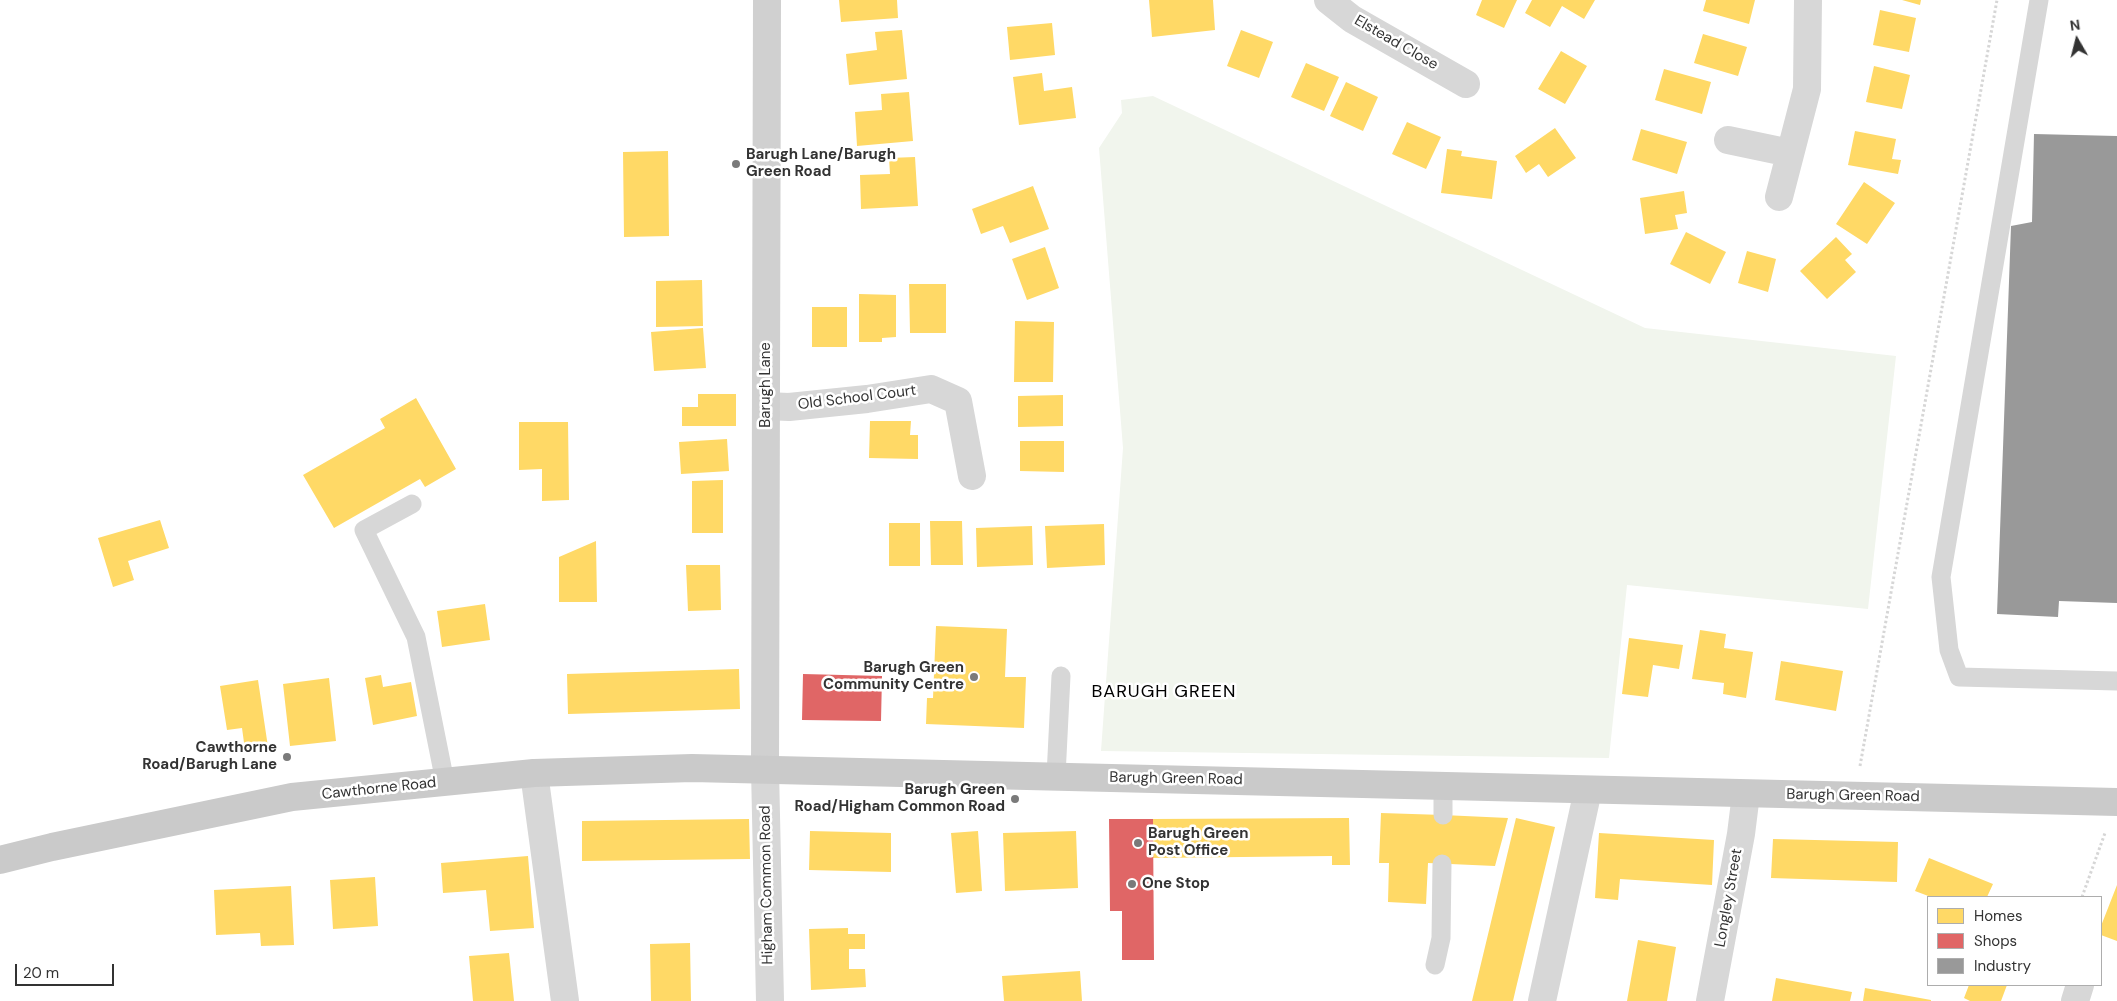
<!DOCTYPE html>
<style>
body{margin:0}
#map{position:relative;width:2117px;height:1001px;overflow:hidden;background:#fff;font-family:"DM Sans",sans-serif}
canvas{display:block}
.legend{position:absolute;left:1927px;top:896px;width:175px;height:90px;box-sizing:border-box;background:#fff;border:1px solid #adadad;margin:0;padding:6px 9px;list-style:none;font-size:15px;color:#333}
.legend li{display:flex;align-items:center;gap:10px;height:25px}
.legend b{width:25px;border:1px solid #adadad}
.north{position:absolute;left:2052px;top:15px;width:50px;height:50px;-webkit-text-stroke:4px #fff;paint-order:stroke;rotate:352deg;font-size:14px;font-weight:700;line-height:20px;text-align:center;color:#333}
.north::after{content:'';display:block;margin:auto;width:18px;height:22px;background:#333;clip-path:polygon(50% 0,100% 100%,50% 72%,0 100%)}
.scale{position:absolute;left:15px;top:964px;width:99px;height:22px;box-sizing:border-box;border:2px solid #333;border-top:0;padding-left:6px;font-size:15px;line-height:18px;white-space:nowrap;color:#333;-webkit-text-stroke:4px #fff;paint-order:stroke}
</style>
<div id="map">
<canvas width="2117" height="1001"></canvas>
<ul class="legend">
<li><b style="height:14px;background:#ffd966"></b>Homes</li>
<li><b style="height:14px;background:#e06666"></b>Shops</li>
<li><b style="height:14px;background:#999"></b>Industry</li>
</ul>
<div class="north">N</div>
<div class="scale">20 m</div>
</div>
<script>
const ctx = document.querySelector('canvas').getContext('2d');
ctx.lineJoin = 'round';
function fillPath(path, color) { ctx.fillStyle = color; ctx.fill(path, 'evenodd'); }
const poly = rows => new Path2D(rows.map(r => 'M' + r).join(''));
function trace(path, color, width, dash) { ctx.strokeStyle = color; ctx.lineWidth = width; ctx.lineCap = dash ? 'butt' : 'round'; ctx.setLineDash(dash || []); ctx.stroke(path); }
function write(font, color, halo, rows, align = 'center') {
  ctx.font = font + ' "DM Sans",sans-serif'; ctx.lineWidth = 5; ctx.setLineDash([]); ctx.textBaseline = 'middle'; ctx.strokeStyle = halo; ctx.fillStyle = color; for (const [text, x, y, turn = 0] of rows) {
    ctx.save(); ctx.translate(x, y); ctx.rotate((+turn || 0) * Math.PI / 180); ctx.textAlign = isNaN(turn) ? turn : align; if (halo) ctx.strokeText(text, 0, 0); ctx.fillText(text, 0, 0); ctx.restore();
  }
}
fillPath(poly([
 [1153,96,1645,328,1896,356,1868,609,1627,585,1609,758,1101,751,1123,448,1099,148,1122,113,1121,100]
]), '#f1f5ed');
fillPath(poly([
 [839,0,897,0,898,18,841,22],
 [1149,0,1213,0,1215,30,1152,37],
 [1482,0,1517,0,1504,28,1476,15],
 [1532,0,1595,0,1584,19,1562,6,1550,27,1525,13],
 [1706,0,1755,0,1749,24,1703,11],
 [1902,0,1921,0,1920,5],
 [1880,10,1916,18,1909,52,1873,45],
 [1052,23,1055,55,1010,60,1007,27],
 [902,30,907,79,849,85,846,54,877,50,875,32],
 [1241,30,1273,42,1259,78,1227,66],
 [1703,34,1747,47,1738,76,1694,63],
 [1561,51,1587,66,1565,104,1538,89],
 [1306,63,1339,77,1324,111,1291,97],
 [1874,66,1910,75,1902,109,1866,102],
 [1664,69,1711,82,1702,114,1655,100],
 [1042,73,1044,91,1072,87,1076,118,1019,125,1013,77],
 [1346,82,1378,97,1363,131,1330,116],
 [909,92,913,141,857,146,855,112,882,110,881,94],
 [1407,122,1441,137,1426,169,1392,154],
 [1555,128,1576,158,1548,177,1539,164,1526,173,1515,156],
 [1641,129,1687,142,1677,174,1632,160],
 [1855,131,1896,139,1892,159,1901,160,1898,174,1848,165],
 [1447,149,1462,151,1461,156,1497,161,1492,199,1441,193],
 [668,151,669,236,624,237,623,152],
 [915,157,918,206,861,209,860,175,890,174,889,158],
 [1864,182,1895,203,1867,244,1836,224],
 [1033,186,1049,229,1010,243,1003,226,981,234,972,209],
 [1684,191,1687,213,1675,215,1678,229,1645,234,1640,198],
 [1686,232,1726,252,1710,284,1670,264],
 [1836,237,1852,254,1845,260,1856,272,1827,299,1800,271],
 [1045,247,1059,288,1027,300,1012,259],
 [1747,251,1776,259,1768,292,1738,283],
 [702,280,703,326,656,327,656,281],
 [909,284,946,284,946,333,910,333],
 [859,294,896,295,896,337,882,338,882,342,859,342],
 [812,307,847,307,847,347,812,347],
 [1015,321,1054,322,1053,382,1014,382],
 [703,328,706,368,654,371,651,332],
 [698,394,736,394,736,426,682,426,682,407,698,407],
 [1063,395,1063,426,1018,427,1018,396],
 [416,398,456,469,425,487,420,479,334,528,303,475,385,428,380,419],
 [870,421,911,421,910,435,918,435,918,459,869,458],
 [519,422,568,422,569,500,542,501,542,469,519,470],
 [727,439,729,471,681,474,679,442],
 [1020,441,1064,441,1064,472,1020,471],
 [723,480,723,533,692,533,692,481],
 [160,520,169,548,128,561,134,580,113,587,98,538],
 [930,521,962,521,963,565,931,565],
 [889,523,920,523,920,566,889,566],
 [1104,524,1105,565,1047,568,1045,526],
 [1032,526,1033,565,977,567,976,528],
 [596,541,597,602,559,602,559,557],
 [686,565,720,565,721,610,688,611],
 [485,604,490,640,442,647,437,611],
 [936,626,1007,629,1005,677,1026,677,1024,728,926,724,927,698,933,698],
 [1700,630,1726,634,1724,648,1753,652,1746,698,1723,694,1724,683,1692,679],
 [1629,638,1683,645,1679,669,1653,665,1648,697,1622,694],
 [1781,661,1843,671,1836,711,1775,700],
 [739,669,740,709,568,714,567,674],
 [381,675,383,687,411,682,417,716,373,725,365,678],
 [329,678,336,741,290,746,283,684],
 [258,680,268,747,245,750,242,728,227,730,220,686],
 [1381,813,1443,815,1508,818,1495,866,1428,863,1426,904,1388,902,1389,863,1379,863],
 [1349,818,1350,865,1332,865,1332,856,1153,858,1153,819],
 [1516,818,1555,827,1516,988,1513,1001,1472,1001],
 [749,819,750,859,582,861,582,821],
 [810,831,891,833,891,872,809,870],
 [978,831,982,891,956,893,951,833],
 [1076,831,1078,888,1005,891,1003,833],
 [1599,833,1714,840,1712,885,1620,879,1618,900,1595,898],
 [1773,839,1898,842,1897,882,1771,878],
 [528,856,534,928,490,931,486,890,443,893,441,863],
 [1929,858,1993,884,1987,897,1931,897,1915,891],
 [375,877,378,926,333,929,330,880],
 [2117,885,2117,941,2101,935,2101,926],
 [291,886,294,945,261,946,260,933,216,935,214,890],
 [848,928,848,934,865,934,865,949,849,949,849,969,865,969,866,987,811,990,809,929],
 [1638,940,1676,947,1667,1001,1627,1001],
 [690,943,691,1001,651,1001,650,944],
 [509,953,514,1001,473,1001,469,956],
 [1080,971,1082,1001,1004,1001,1002,976],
 [1776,978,1852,992,1850,1001,1772,1001],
 [1969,985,2007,985,2001,1001,1970,1001,1964,998],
 [1865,988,1931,1000,1931,1001,1863,1001]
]), '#ffd966');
fillPath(poly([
 [803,674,882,676,881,721,802,720],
 [1109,819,1153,819,1154,960,1122,960,1122,911,1110,911]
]), '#e06666');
fillPath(poly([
 [2034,134,2117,136,2117,603,2059,601,2058,617,1997,614,2011,226,2032,222]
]), '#999');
trace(poly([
 [1860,766,1997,0],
 [2082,897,2105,833]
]), '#d6d6d6', 3, [2.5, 2.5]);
trace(poly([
 [2039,0,1941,577,1949,650,1959,677,2117,681],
 [412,504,364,530,416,637,445,782],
 [1056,776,1061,676],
 [1443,815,1443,786],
 [1435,965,1441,938,1442,864]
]), '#d7d7d7', 19);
trace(poly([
 [1328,0,1352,19,1466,84],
 [1728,140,1790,153],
 [1779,197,1807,89,1808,0],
 [766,406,789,407,867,399,931,389,958,401,972,476],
 [534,773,565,1001],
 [1542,1001,1588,790],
 [1710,1001,1741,834,1746,794],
 [2075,1001,2080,985]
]), '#d7d7d7', 28);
trace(poly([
 [765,769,770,1001]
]), '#d7d7d7', 28);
trace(poly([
 [765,769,767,0]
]), '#d0d0d0', 28);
trace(poly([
 [0,860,52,847,292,797,534,773,692,768,2117,802]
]), '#cacaca', 28);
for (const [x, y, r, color] of [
 [736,164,5,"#7a7a7a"],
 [974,677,5,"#7a7a7a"],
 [287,757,5,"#7a7a7a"],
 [1015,799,5,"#7a7a7a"],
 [1138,843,5,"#7a7a7a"],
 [1132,884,5,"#7a7a7a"]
]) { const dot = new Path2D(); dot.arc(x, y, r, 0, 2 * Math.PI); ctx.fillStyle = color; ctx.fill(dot); trace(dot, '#fff', 2); }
write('15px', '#333', '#fff', [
 ["Elstead Close",1396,43,30],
 ["Barugh Lane",766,385,-90],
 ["Old School Court",857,398,-7],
 ["Barugh Green Road",1176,779,1],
 ["Cawthorne Road",379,789,-6],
 ["Barugh Green Road",1853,796,1],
 ["Higham Common Road",767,885,-91],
 ["Longley Street",1729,898,-80]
]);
write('bold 15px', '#333', '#fff', [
 ["Barugh Lane/Barugh",746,155],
 ["Green Road",746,172],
 ["Barugh Green",964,668,"right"],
 ["Community Centre",964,685,"right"],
 ["Cawthorne",277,748,"right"],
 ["Road/Barugh Lane",277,765,"right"],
 ["Barugh Green",1005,790,"right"],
 ["Road/Higham Common Road",1005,807,"right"],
 ["Barugh Green",1148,834],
 ["Post Office",1148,851],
 ["One Stop",1142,884]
], 'left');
ctx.letterSpacing = '1px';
write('18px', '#000', '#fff', [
 ["BARUGH GREEN",1164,692]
]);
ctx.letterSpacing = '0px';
</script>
